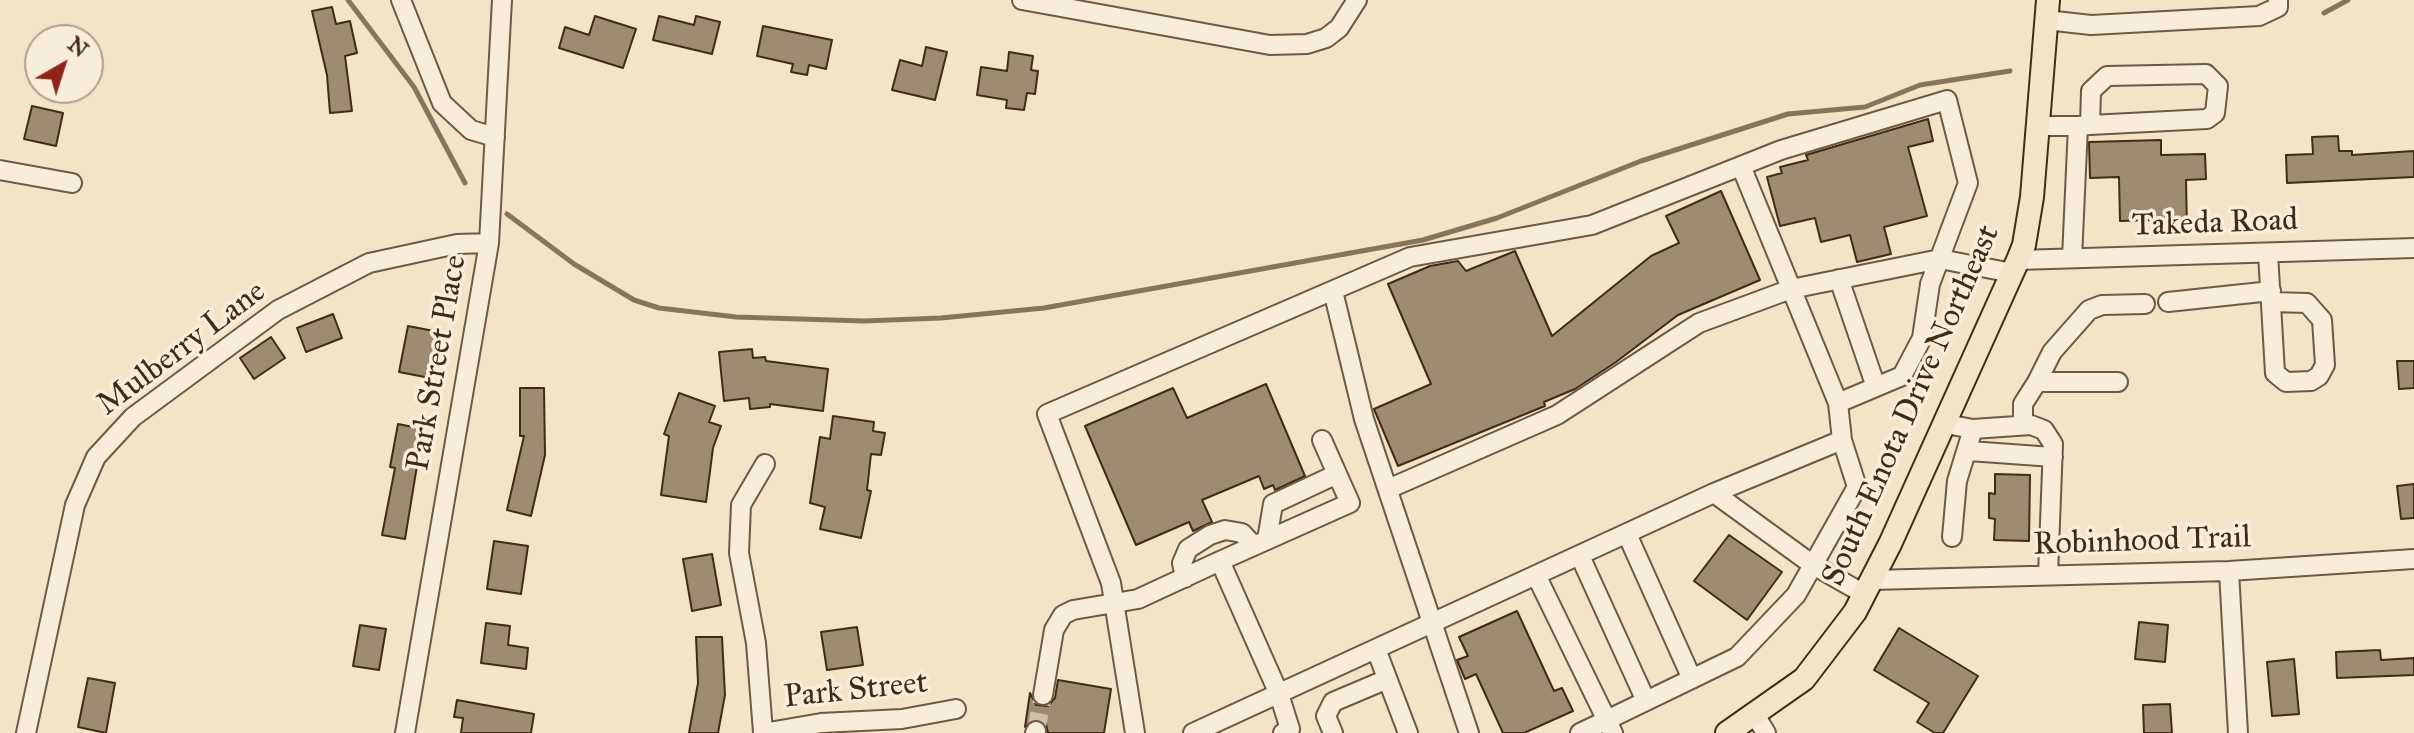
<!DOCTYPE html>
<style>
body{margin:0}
#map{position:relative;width:2414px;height:733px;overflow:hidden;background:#f4e4c7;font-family:"IM FELL Great Primer",serif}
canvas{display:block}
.north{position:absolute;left:24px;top:24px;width:80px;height:80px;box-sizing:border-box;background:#f8eddb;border:2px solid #af9f8c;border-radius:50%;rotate:39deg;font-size:22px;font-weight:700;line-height:32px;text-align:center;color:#422b16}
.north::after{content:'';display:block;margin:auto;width:28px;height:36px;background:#8f2418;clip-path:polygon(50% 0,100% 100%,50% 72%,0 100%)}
</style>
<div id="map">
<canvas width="2414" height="733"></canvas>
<div class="north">N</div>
</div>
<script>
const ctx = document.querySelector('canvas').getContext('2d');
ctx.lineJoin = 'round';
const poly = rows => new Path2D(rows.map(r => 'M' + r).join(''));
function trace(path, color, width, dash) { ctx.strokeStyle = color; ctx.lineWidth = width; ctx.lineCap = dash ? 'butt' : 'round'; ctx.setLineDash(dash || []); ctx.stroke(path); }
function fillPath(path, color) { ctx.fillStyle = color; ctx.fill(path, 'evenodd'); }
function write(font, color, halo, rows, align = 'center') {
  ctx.font = font + ' "IM FELL Great Primer",serif'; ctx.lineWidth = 7; ctx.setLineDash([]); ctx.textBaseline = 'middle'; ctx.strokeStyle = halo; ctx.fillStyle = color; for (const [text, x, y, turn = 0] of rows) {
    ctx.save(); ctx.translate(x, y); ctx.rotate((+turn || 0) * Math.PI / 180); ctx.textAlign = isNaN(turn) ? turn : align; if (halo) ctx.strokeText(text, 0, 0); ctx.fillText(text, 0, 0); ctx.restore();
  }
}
trace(poly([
 [348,0,414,87,465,183],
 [2324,13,2348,0],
 [507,214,574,264,634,300,659,308,736,317,864,321,941,318,1044,308,1423,240,1497,218,1641,161,1788,114,1865,107,1920,85,2010,71]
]), '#88745c', 5);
const building = poly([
 [332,7,336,24,350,21,357,53,345,56,352,111,330,113,327,75,312,11,332,7],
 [595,16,636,29,623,68,559,48,565,27,589,35,595,16],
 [659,16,694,25,696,16,720,22,712,54,653,40,659,16],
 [763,26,832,40,826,69,809,65,807,75,791,72,793,64,757,56,763,26],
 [926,47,947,52,935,100,892,90,900,60,922,66,926,47],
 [1009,52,1033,56,1031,70,1038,71,1035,94,1027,93,1024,110,1006,108,1007,100,977,95,981,67,1007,71,1009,52],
 [32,106,63,113,56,146,24,139,32,106],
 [1928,119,1933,141,1908,147,1927,216,1884,227,1891,254,1857,262,1850,235,1821,242,1815,218,1780,226,1767,177,1782,173,1780,167,1808,160,1806,155,1928,119],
 [2338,136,2339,151,2352,151,2352,155,2414,151,2414,177,2287,183,2286,155,2313,154,2312,137,2338,136],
 [2161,140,2161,155,2205,154,2206,179,2186,180,2187,230,2154,231,2153,220,2120,221,2119,177,2090,178,2089,142,2161,140],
 [1721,191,1760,280,1678,315,1616,362,1575,389,1544,402,1545,406,1398,466,1374,409,1431,384,1388,284,1430,266,1458,261,1466,271,1515,251,1552,336,1651,256,1679,243,1666,216,1721,191],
 [333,314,342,338,306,352,297,328,333,314],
 [408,326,439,332,430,378,399,372,408,326],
 [271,337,285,358,254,379,240,358,271,337],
 [752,349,753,358,765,357,766,361,828,369,823,411,770,404,770,407,750,409,749,398,724,401,719,352,752,349],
 [2397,361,2414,361,2414,388,2399,389,2397,361],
 [1266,384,1305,476,1275,490,1273,485,1264,489,1259,476,1202,500,1212,522,1193,531,1189,522,1136,545,1085,426,1173,388,1187,418,1266,384],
 [520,388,544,388,545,455,531,516,507,510,524,436,520,436,520,388],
 [679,393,715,406,709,422,721,426,713,448,706,502,661,495,669,436,664,434,679,393],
 [833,416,874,422,873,431,885,433,881,455,871,454,867,490,871,491,861,538,820,529,825,507,810,503,820,437,830,439,833,416],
 [398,424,423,429,405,539,382,535,395,468,390,467,398,424],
 [1995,474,2030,475,2029,541,1994,540,1995,519,1989,518,1989,493,1995,494,1995,474],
 [2414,484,2414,518,2401,519,2397,486,2414,484],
 [1729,535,1782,572,1747,620,1694,581,1729,535],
 [494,541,528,546,521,594,487,589,494,541],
 [712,554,721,605,692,611,683,559,712,554],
 [1517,611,1554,691,1562,688,1573,711,1524,733,1503,733,1476,674,1465,679,1457,660,1468,656,1459,637,1517,611],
 [2139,622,2168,625,2165,662,2135,659,2139,622],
 [486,623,510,626,508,645,528,648,526,669,481,663,486,623],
 [360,625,386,629,379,670,353,666,360,625],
 [857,627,863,665,827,670,821,632,857,627],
 [1899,628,1978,676,1943,733,1935,733,1917,722,1929,703,1874,670,1899,628],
 [696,637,722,637,725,695,718,733,689,733,698,683,696,637],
 [2380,650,2381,660,2414,658,2414,675,2337,678,2336,652,2380,650],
 [2294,659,2299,714,2272,716,2267,662,2294,659],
 [88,678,115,683,106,733,78,727,88,678],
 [1058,680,1111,689,1104,733,1048,733,1046,724,1036,719,1025,727,1030,693,1036,705,1048,706,1055,698,1058,680],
 [457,700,534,714,531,733,461,733,463,718,454,717,457,700],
 [2170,704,2172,733,2144,733,2143,705,2170,704]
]);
fillPath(building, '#9f8b72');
trace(building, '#422b16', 2);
trace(poly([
 [1036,731,1043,695]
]), '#d0bfa4', 18, [18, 9]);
const minor = poly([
 [401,0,442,103,471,130,495,137],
 [1022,0,1270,45,1307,44,1326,38,1339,28,1357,0],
 [2046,20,2091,25,2259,16,2278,7,2278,0],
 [2037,126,2078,126,2072,258],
 [2078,126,2090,125,2207,119,2215,113,2218,86,2206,74,2107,76,2091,91,2090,125],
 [1741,166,1838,403],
 [0,170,72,183],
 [2268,253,2275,373,2286,382,2311,381,2319,376,2325,365,2322,320,2307,303,2272,302],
 [2018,260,2414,248],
 [1839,279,1876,387],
 [1333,291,1364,419,1469,733],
 [2168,302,2271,291],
 [2118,382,2037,382,2052,352,2089,310,2102,305,2145,304],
 [1946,424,1973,429,2031,425,2044,430,2053,444,2048,575],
 [2023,425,2023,404,2037,382],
 [1969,451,2053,457],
 [1388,489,1557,415,1699,323,1791,289,1940,259,2012,273],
 [1714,493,1813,565,1864,594],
 [1627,534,1692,679],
 [1952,537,1957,481,1973,429],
 [1267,540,1273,504,1337,474],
 [1580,556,1646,701],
 [2229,571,2238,733],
 [1536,575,1613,733],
 [1185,578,1182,563,1188,549,1210,535,1225,530,1242,533,1254,546],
 [1871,580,2229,571,2414,559],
 [1376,649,1408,733],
 [1043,695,1054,630,1063,615,1073,610,1138,599,1220,561],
 [1755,715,1766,733],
 [763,732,756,643,739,553,741,505,765,464],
 [26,733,75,505,96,457,133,417,278,310,369,263,457,244,489,243],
 [405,733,489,243,502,0],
 [763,733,821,723,902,719,956,709],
 [1035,733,1036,731],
 [1135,733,1111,583,1047,414,1410,257,1592,225,1781,150,1947,100,1968,183,1930,284,1922,338,1902,376,1838,403,1842,440,1857,487,1796,595,1737,657,1580,733],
 [1193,733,1714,493,1842,440],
 [1283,733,1290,729,1279,694,1220,561,1350,503,1322,440],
 [1333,733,1326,716,1333,702,1385,680]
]);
const major = poly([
 [1727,733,1804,679,1855,612,1890,544,2018,260,2024,245,2032,197,2048,0]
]);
trace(minor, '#6e5942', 22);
trace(major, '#422b16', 26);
trace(minor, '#f8eddb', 18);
trace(major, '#f4e4c7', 22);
write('32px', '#422b16', '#f8eddb', [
 ["Takeda Road",2215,224,-2],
 ["Mulberry Lane",182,349,-37],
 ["Park Street Place",438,363,-80],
 ["South Enota Drive Northeast",1912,406,-66],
 ["Robinhood Trail",2142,542,-2],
 ["Park Street",856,691,-6]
]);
</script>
